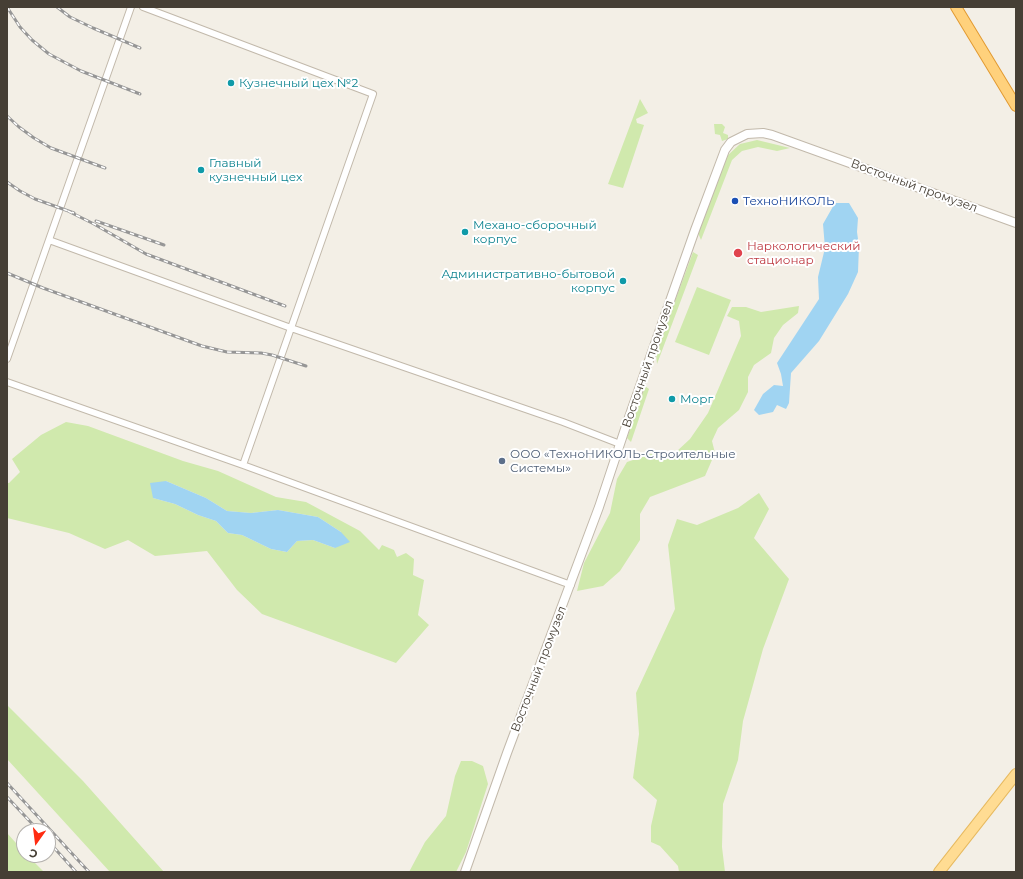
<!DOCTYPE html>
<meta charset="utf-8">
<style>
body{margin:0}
#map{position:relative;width:1023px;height:879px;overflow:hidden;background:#f3efe6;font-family:Montserrat,sans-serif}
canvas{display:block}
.frame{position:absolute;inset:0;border:8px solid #463f35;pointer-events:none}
.north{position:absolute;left:16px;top:823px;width:40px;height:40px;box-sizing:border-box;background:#fff;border:1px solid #b5b2ae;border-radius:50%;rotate:194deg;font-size:11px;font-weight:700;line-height:16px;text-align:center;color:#463f35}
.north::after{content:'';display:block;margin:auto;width:14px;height:18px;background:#ff2c11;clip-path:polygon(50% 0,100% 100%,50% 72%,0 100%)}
</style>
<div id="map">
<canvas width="1023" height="879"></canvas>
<div class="frame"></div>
<div class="north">С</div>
</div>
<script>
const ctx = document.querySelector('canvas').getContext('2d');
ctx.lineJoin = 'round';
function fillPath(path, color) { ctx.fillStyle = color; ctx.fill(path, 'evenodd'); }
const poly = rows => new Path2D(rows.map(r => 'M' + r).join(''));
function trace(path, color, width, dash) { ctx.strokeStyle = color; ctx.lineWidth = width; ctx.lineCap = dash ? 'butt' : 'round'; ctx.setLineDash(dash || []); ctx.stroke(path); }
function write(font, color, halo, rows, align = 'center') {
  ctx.font = font + ' Montserrat,sans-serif'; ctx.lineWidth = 4; ctx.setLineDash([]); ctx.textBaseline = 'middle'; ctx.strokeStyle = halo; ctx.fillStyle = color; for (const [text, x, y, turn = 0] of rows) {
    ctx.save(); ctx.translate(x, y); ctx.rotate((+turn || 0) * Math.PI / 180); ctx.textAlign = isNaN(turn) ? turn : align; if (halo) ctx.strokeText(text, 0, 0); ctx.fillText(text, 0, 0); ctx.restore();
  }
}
fillPath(poly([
 [640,99,648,113,636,119,637,123,644,125,623,188,608,184],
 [714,124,722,124,725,127,723,133,728,135,728,139,722,141,720,135,715,134],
 [757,140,790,148,777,151,758,147,742,151,732,160,701,240,698,233,727,156,740,144],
 [693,252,698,255,657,364,656,353],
 [697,287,731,300,709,355,675,342],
 [799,306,798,313,783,325,774,338,771,353,754,365,748,377,748,392,739,410,718,428,712,441,715,453,705,476,650,497,640,514,640,540,620,571,603,586,577,591,584,563,610,513,617,479,627,462,651,454,676,452,690,439,708,413,741,336,739,321,727,316,732,307,746,307,761,312],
 [645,386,649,389,631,442,627,438],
 [66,422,88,426,183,461,218,471,276,497,306,502,360,531,379,550,382,545,394,550,397,557,406,553,414,559,413,575,424,580,418,615,429,625,396,663,262,614,237,590,207,551,155,556,128,540,105,549,69,533,7,518,7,483,9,483,20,472,12,459,41,435],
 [166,481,206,498,227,511,251,513,278,510,318,517,341,532,335,548,313,540,297,541,287,552,271,549,242,535,228,533,216,521,198,515,175,504,153,498],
 [759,493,769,509,754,538,789,579,763,649,743,721,738,760,723,804,722,847,725,872,679,872,678,866,660,846,651,842,651,826,657,800,633,778,639,734,636,693,675,609,668,545,677,519,697,525,738,508],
 [7,705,83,781,164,872,110,872,7,759],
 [461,761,472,761,483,766,488,784,466,852,456,872,409,872,425,842,446,816,455,776],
 [7,833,24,852,24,855,27,855,44,872,7,872]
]), '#d0e9ad');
fillPath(poly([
 [835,203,849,203,858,218,857,232,859,246,858,272,848,294,819,341,791,373,789,403,786,409,777,405,773,412,759,415,754,410,763,394,774,385,783,386,781,374,777,363,819,299,818,277,825,248,823,224],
 [166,481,206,498,227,511,251,513,278,510,318,517,341,532,350,542,335,548,313,540,297,541,287,552,271,549,242,535,228,533,216,521,198,515,175,504,153,498,150,483]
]), '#a0d4f2');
const minor = poly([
 [143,7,373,94,243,465],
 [49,240,291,328,563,422,620,444],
 [7,359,131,7],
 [7,382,243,465,571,585]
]);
const tertiary = poly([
 [465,872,507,753,599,507,628,420,695,230,725,150,731,142,747,134,763,133,772,135,1016,223]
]);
const primary = poly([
 [939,872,1016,774]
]);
const trunk = poly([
 [956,7,1016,106]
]);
trace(minor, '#c2b9ab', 8);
trace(tertiary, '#c2b9ab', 10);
trace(primary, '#e7ba60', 12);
trace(trunk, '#e29a31', 12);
trace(minor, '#fff', 6);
trace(tertiary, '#fff', 8);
trace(primary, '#ffdc93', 10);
trace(trunk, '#ffd17c', 10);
const rail = poly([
 [7,7,20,27,32,40,49,54,81,71,140,94],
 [57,7,70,17,93,28,140,48],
 [7,116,19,127,34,138,51,148,105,168],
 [7,182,20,191,35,199,74,213],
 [68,211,94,224,146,254,285,306],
 [96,221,164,245],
 [7,273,43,288,202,346,227,352,261,353,272,355,306,366],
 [7,783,89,872],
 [7,797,39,831],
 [48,841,76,872]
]);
trace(rail, '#969696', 3);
trace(rail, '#fff', 1.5, [4.5]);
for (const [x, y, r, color] of [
 [231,83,4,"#0f9aa8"],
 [201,170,4,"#0f9aa8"],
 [735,201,4,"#1a4fb4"],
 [465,232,4,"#0f9aa8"],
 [738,253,5,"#e0444e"],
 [623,281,4,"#0f9aa8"],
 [672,399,4,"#0f9aa8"],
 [502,461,4,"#5c6f8a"]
]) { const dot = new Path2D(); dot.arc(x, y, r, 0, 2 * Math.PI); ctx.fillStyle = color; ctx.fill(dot); trace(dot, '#fff', 1.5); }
write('12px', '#0d838f', '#fff', [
 ["Кузнечный цех №2",239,83],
 ["Главный",209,163],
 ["кузнечный цех",209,177],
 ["Механо-сборочный",473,225],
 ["корпус",473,239],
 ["Административно-бытовой",615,274,"right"],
 ["корпус",615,288,"right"],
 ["Морг",680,399]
], 'left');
write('12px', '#463f35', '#fff', [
 ["Восточный промузел",914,186,20],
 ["Восточный промузел",648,364,-71],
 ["Восточный промузел",539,669,-69]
]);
write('12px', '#164399', '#fff', [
 ["ТехноНИКОЛЬ",743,201]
], 'left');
write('12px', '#be3a42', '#fff', [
 ["Наркологический",747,246],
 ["стационар",747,260]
], 'left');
write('12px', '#4e5e75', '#fff', [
 ["ООО «ТехноНИКОЛЬ-Строительные",510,454],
 ["Системы»",510,468]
], 'left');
</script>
